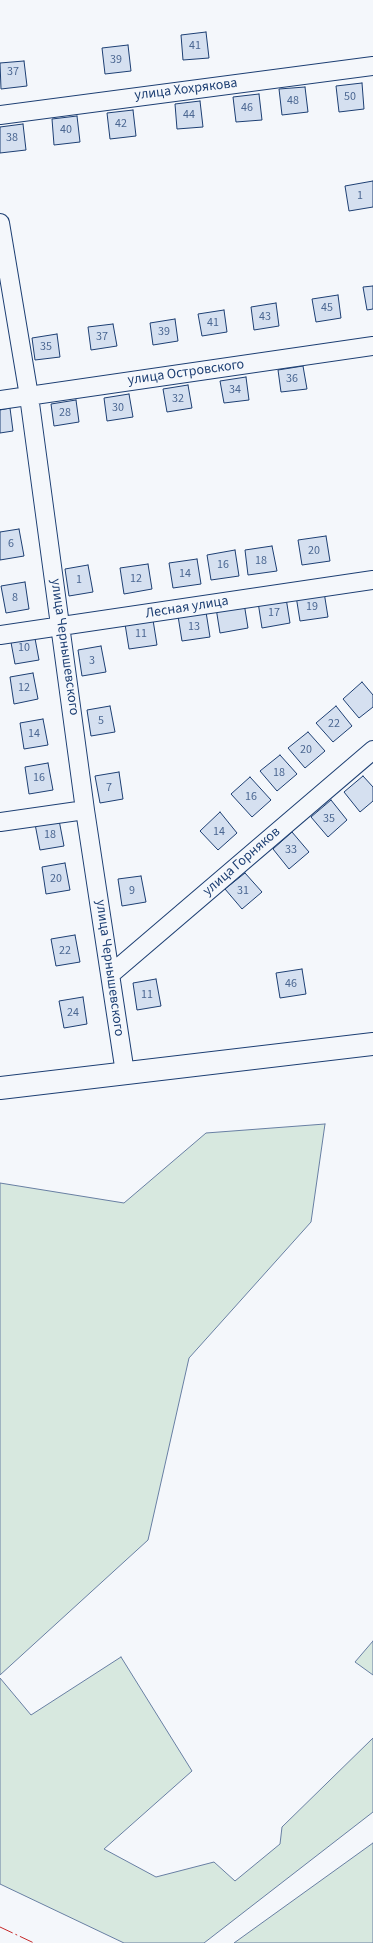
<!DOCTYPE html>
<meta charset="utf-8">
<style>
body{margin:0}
canvas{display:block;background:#f4f7fb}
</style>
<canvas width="373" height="1943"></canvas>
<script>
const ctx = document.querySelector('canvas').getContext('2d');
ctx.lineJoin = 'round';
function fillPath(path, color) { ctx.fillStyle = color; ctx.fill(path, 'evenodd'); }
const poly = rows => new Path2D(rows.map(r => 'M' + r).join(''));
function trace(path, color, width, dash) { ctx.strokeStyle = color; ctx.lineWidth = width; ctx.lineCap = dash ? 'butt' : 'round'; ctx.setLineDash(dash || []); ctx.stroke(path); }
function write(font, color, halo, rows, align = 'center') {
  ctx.font = font + ' "Source Sans 3",sans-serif'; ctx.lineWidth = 3; ctx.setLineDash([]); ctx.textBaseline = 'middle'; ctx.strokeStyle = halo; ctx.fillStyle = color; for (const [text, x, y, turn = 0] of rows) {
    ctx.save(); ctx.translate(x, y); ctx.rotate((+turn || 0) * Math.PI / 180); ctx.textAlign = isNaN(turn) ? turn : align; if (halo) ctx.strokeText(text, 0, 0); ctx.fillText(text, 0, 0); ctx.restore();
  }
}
const green = poly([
 [325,1124,311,1222,189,1358,148,1540,0,1675,0,1183,124,1203,206,1133,325,1124],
 [373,1641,373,1675,355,1662,373,1641],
 [121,1657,192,1771,104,1849,156,1877,214,1862,235,1881,280,1844,282,1827,373,1738,373,1812,204,1943,124,1943,0,1884,0,1678,31,1715,121,1657],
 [373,1843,373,1943,234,1943,373,1843]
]);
fillPath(green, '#d7e8df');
trace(green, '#687fa3', 1);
const building = poly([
 [206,32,209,58,183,60,181,35,206,32],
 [128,45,131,71,105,74,102,48,128,45],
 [24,61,27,86,1,89,0,63,24,61],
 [362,83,364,109,339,112,336,86,362,83],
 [305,87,308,112,282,115,279,89,305,87],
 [259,94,262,120,236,122,233,97,259,94],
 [200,101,203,127,177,129,175,104,200,101],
 [133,110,136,136,110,139,107,113,133,110],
 [77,116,80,142,54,145,52,119,77,116],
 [23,124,26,150,0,153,0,127,23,124],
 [373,181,373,207,349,211,345,186,373,181],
 [373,286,373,309,367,310,363,287,373,286],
 [338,295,341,318,316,322,312,299,338,295],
 [276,303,279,326,254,330,251,307,276,303],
 [224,310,227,332,202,336,198,314,224,310],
 [175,319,178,341,153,345,150,323,175,319],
 [113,324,117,346,91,350,88,327,113,324],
 [57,334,60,357,35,360,32,338,57,334],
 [303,366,307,389,281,392,278,370,303,366],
 [246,377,249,400,224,403,220,381,246,377],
 [188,385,192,408,167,412,163,389,188,385],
 [129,394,133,417,107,421,104,398,129,394],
 [76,400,79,422,54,426,51,404,76,400],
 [10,408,13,431,0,433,0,410,10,408],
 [19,529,24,556,0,560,0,532,19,529],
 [326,536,330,561,302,565,298,540,326,536],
 [272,546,277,571,248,575,245,550,272,546],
 [235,550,239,576,211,580,207,555,235,550],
 [197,559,201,584,173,588,169,563,197,559],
 [148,564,152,589,124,594,120,568,148,564],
 [88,565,93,592,69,596,65,569,88,565],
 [25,582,29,609,6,613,1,586,25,582],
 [324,592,328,617,300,621,296,596,324,592],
 [286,598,290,623,262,628,258,602,286,598],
 [244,603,248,628,220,633,216,608,244,603],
 [206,612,210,637,182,641,178,616,206,612],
 [153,620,157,645,129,649,125,624,153,620],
 [34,633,39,660,15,664,10,637,34,633],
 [101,646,106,672,82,676,78,650,101,646],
 [33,673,38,699,14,704,10,677,33,673],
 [362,682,373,695,373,707,359,718,343,699,362,682],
 [110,706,115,732,91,736,87,710,110,706],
 [336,706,352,726,333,742,316,723,336,706],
 [43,719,48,745,24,749,20,723,43,719],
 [308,732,325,751,305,768,288,748,308,732],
 [280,755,297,774,277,791,260,771,280,755],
 [48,763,53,790,29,794,25,767,48,763],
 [119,772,123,799,100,803,95,776,119,772],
 [363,776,373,787,373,801,360,812,344,792,363,776],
 [250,777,271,800,252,817,231,794,250,777],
 [331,800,347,820,328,837,311,817,331,800],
 [220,812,237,833,218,850,200,831,220,812],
 [59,820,64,846,40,850,35,824,59,820],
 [292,832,309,852,289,869,273,849,292,832],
 [65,863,70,890,46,894,42,867,65,863],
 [245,873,262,892,242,909,225,889,245,873],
 [141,876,146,902,122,906,118,879,141,876],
 [75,935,80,962,56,966,51,939,75,935],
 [302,969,306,994,280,998,276,973,302,969],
 [156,979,161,1006,137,1010,133,983,156,979],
 [83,997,87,1024,64,1028,59,1001,83,997]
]);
fillPath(building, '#d5e0f0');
trace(building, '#1d3f73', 1);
const minor = poly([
 [0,115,373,66],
 [0,223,29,396,85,810,125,1073],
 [0,400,373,346],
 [0,635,373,580],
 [0,822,85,810],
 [111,974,373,750]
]);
const highway = poly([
 [0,1088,373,1044]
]);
trace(minor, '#1d3f73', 20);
trace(highway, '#1d3f73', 24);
trace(minor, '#f4f7fb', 18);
trace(highway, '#f4f7fb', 22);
trace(poly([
 [0,1927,34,1943]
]), '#c62828', 1, [14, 3, 2, 3]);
write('12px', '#4b6792', null, [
 ["41",195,46],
 ["39",116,60],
 ["37",13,72],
 ["50",350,97],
 ["48",293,101],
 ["46",247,108],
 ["44",189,115],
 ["42",121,124],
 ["40",66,130],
 ["38",12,138],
 ["1",360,196],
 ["45",327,308],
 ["43",265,317],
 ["41",213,323],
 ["39",164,332],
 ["37",102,337],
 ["35",46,347],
 ["36",292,379],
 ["34",235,390],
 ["32",178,399],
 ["30",118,408],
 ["28",65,413],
 ["6",11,544],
 ["20",314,551],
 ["18",261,561],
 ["16",223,565],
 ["14",185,574],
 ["12",136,579],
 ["1",79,580],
 ["8",15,598],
 ["19",312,607],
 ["17",274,613],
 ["13",194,627],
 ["11",141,634],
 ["10",24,648],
 ["3",92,661],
 ["12",24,688],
 ["5",101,721],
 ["22",334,724],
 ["14",34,734],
 ["20",306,750],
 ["18",279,773],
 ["16",39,778],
 ["7",109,788],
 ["16",251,797],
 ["35",329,819],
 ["14",219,832],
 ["18",50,835],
 ["33",291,850],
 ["20",56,879],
 ["9",132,891],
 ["31",243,891],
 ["22",65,951],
 ["46",291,984],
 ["11",147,995],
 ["24",73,1013]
]);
write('14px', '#1d3f73', '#f4f7fb', [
 ["улица Хохрякова",186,90,-7],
 ["улица Островского",186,373,-8],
 ["Лесная улица",187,608,-9],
 ["улица Чернышевского",64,647,82],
 ["улица Горняков",242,862,-41],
 ["улица Чернышевского",109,968,82]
]);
</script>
